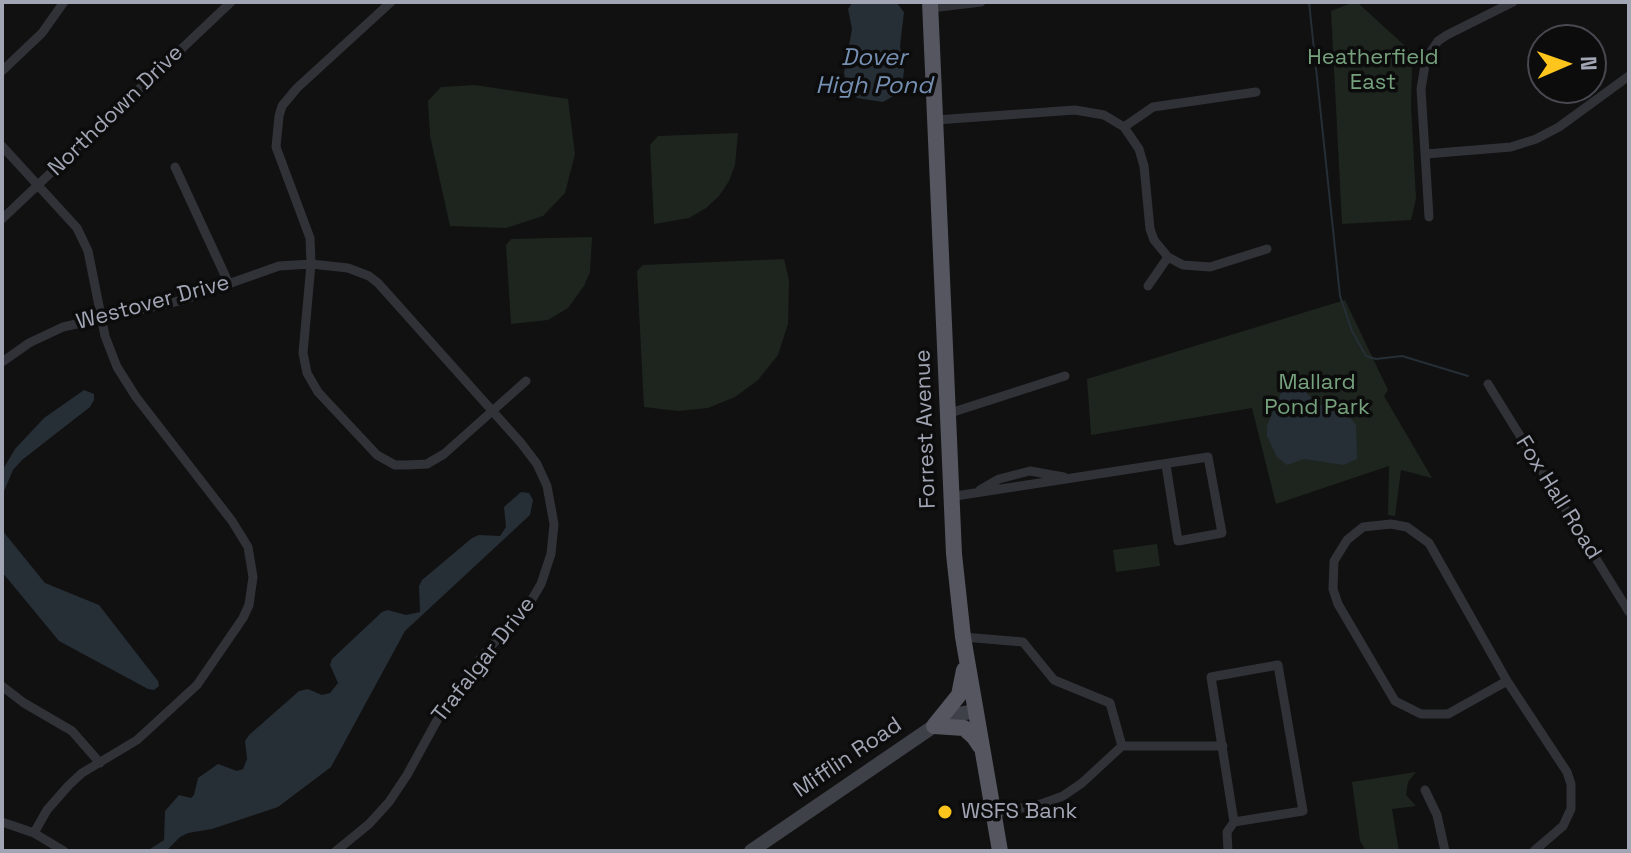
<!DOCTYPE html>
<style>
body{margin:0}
#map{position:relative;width:1631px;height:853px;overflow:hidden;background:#111112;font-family:"Space Grotesk",sans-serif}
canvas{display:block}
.frame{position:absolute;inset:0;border:4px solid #a1a5b4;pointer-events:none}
.north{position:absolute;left:1527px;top:24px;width:80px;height:80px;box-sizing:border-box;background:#0c0c0d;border:2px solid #484950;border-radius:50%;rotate:88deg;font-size:22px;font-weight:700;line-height:32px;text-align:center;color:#a1a5b4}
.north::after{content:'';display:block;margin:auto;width:28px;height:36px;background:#fec61d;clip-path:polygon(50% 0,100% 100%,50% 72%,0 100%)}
</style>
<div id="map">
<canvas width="1631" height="853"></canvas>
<div class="frame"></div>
<div class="north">N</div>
</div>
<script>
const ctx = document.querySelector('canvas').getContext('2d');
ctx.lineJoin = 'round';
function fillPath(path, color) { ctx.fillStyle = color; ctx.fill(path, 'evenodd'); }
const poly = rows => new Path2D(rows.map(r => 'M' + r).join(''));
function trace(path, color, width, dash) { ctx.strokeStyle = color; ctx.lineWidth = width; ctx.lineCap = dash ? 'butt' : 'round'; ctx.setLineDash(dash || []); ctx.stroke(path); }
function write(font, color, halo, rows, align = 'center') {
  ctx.font = font + ' "Space Grotesk",sans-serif'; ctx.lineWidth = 7; ctx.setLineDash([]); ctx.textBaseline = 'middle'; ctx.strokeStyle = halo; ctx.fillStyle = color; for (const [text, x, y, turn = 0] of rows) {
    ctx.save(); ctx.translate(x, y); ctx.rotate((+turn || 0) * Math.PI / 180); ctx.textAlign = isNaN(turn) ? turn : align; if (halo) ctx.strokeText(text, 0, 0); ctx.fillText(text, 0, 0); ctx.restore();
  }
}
fillPath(poly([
 [1354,2,1357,2,1416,56,1412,69,1411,105,1416,199,1411,220,1342,224,1331,11],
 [475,85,568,99,575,154,565,193,543,216,506,228,450,226,430,136,428,101,441,87],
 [738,133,735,165,729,181,719,196,706,208,689,218,654,224,650,145,658,136],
 [592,237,590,272,584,286,568,308,548,320,511,324,506,245,511,239],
 [784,259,789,280,788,324,778,355,758,380,735,397,708,408,678,411,644,407,637,271,643,265],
 [1345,300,1388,390,1384,396,1432,478,1401,470,1395,516,1388,515,1389,466,1276,504,1252,408,1091,435,1087,379],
 [1157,544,1160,566,1116,572,1113,550],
 [1416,772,1408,782,1406,795,1416,806,1392,809,1399,851,1366,851,1360,841,1352,782]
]), '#1d251e');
fillPath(poly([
 [853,2,896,2,904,12,900,46,904,71,902,85,897,94,883,102,857,98,847,86,844,73,852,29,848,9],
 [1294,383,1301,387,1316,403,1347,414,1356,425,1357,459,1344,465,1304,459,1287,465,1277,457,1267,436,1267,425,1284,386],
 [84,390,94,394,94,400,90,407,22,460,13,470,2,496,2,471,15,449,44,418],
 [521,492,529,493,533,500,530,515,405,631,331,767,278,807,212,829,188,833,180,837,166,851,129,851,150,849,164,840,165,811,179,795,191,798,194,795,198,778,218,764,237,771,243,769,247,759,245,741,249,735,299,691,308,689,322,695,330,693,338,683,330,665,332,659,382,612,388,610,406,615,420,612,419,586,422,580,472,538,479,535,500,536,506,527,504,507],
 [2,530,45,583,99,605,158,681,159,686,154,690,148,689,59,641,2,572]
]), '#262e36');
trace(poly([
 [1309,2,1340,296,1352,331,1366,356,1376,359,1402,356,1468,376]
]), '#262e36', 2);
trace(poly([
 [391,2,297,88,282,106,279,116,276,147,310,238,311,264,303,353,307,373,318,392,377,455,395,465,406,465,427,464,444,454,526,381],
 [931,8,981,2],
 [2,71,42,33,64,2],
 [936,120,1075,110,1104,115,1124,127,1139,149,1144,166,1150,229,1154,240,1168,257,1183,265,1210,267,1267,249],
 [1124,127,1153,107,1256,92],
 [2,146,77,228,88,251,105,336,117,367,136,397,232,521,248,547,253,577,249,605,243,618,197,685,137,740,82,773,69,785,47,810,34,833],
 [1426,154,1511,147,1536,139,1559,127,1629,76],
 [175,167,229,284],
 [1429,217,1421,89,1426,59,1438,41,1447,35,1513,2],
 [2,219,231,2],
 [1148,286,1168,257],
 [2,362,29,343,63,327,183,300,279,266,311,264,348,268,369,276,378,283,521,443,537,464,547,486,554,524,551,554,541,584,528,606,483,655,446,704,407,775,389,802,369,824,336,851],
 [1488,384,1629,612],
 [947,414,1065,376],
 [980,490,999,479,1030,471,1064,477],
 [949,497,1208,457,1222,533,1178,541,1166,465],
 [1391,524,1407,527,1429,543,1507,681,1448,714,1421,714,1395,701,1338,604,1333,589,1334,561,1347,540,1363,527,1391,524],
 [963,637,1023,642,1054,680,1110,703,1122,746],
 [1507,681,1567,772,1571,784,1571,809,1563,826,1534,851],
 [2,686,24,703,72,731,100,763],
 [1425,790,1437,815,1445,851],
 [993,814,1041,804,1063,796,1082,783,1122,746,1223,746],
 [2,822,34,833,64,851],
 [1228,851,1227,832,1234,822,1211,677,1278,665,1303,811,1234,822]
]), '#313237', 9);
trace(poly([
 [751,851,934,726,954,715,975,711]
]), '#3f4148', 14);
trace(poly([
 [930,2,954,554,963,637,1000,851],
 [934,726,959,695,964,670],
 [934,726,964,728,974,737,980,746]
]), '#555660', 16);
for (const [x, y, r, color] of [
 [945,812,8,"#fec61d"]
]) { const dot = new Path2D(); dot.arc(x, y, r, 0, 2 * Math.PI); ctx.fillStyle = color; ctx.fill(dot); trace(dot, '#0c0c0d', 3); }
write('22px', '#76a17d', '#0c0c0d', [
 ["Heatherfield",1373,58],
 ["East",1373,83],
 ["Mallard",1317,383],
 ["Pond Park",1317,408]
]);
write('22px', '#a1a5b4', '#0c0c0d', [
 ["Northdown Drive",116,111,-44],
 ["Westover Drive",153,303,-15],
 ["Forrest Avenue",926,429,-92],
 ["Fox Hall Road",1558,498,58],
 ["Trafalgar Drive",484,660,-52],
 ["Mifflin Road",848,758,-34]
]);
write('22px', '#a1a5b4', '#0c0c0d', [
 ["WSFS Bank",961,812]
], 'left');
write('italic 24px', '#7590b2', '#0c0c0d', [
 ["Dover",874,58],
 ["High Pond",874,86]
]);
</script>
